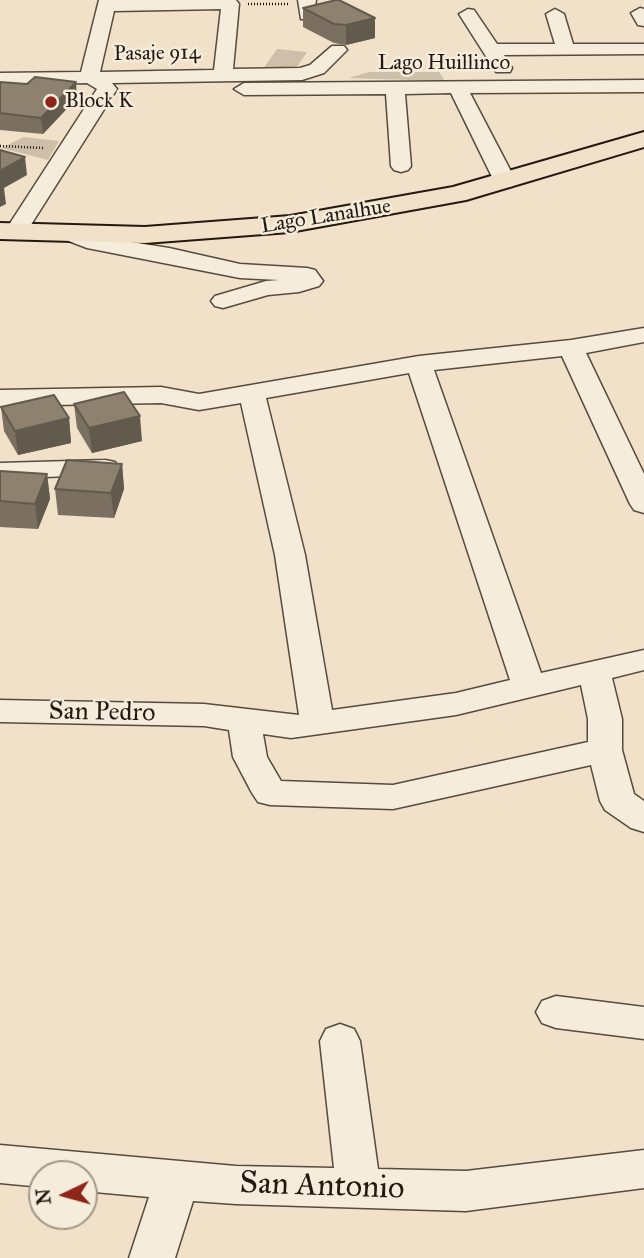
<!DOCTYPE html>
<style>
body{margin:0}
#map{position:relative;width:644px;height:1258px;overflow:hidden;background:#f0e1c8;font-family:"IM FELL Great Primer",serif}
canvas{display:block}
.north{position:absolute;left:28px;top:1160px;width:70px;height:70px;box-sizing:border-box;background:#f5ecdb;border:2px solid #a1988a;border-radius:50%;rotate:265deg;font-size:19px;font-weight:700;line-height:28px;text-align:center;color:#231911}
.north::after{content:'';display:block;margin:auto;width:24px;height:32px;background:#8f2418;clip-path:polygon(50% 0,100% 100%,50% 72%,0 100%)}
</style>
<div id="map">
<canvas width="644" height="1258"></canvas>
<div class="north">N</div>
</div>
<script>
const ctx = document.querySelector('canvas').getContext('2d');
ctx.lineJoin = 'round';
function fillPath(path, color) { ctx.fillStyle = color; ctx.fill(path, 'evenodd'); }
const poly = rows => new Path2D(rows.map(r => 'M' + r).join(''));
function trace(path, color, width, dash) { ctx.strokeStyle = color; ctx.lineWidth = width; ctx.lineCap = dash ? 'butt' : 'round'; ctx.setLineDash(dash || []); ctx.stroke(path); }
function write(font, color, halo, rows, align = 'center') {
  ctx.font = font + ' "IM FELL Great Primer",serif'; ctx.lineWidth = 5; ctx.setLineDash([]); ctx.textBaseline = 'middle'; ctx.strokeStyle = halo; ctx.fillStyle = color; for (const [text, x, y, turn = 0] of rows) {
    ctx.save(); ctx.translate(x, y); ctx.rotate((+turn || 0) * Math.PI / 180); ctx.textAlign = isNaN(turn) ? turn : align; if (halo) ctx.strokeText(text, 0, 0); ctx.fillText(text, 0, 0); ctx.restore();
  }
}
fillPath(poly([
 [277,49,307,52,294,71,263,69],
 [369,72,439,72,444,79,440,81,349,78],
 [24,137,59,141,48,160,1,148]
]), '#cdbfa9');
const minor = poly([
 [99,0,236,0,239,4,233,69,300,68,310,65,332,46,344,46,347,50,324,73,302,80,112,83,117,89,27,231,24,236,8,236,5,231,97,89,87,83,0,85,0,73,81,72,99,0],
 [221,9,214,70,100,72,114,11,221,9],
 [298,0,316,0,313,19,301,19,298,0],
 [640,8,644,9,644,26,638,25,631,13,640,8],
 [468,9,474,10,497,44,555,44,546,14,555,9,564,14,573,44,644,44,644,54,504,55,512,68,510,72,496,72,459,14,468,9],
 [644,80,644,92,470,93,516,181,513,186,505,187,497,186,494,181,451,93,405,94,411,166,408,170,401,172,394,170,391,166,386,94,244,95,234,89,244,83,644,80],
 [74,228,100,237,169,248,240,264,307,268,315,270,323,281,319,286,299,292,268,295,223,308,215,306,211,301,215,296,266,281,279,280,240,278,87,248,66,240,63,235,66,230,74,228],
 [644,328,644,342,586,353,644,474,644,513,634,510,630,504,562,356,434,370,541,673,644,650,644,670,612,678,622,719,622,750,634,794,644,801,644,832,631,828,605,810,600,801,591,765,393,809,270,805,258,802,252,793,233,757,229,730,204,726,0,722,0,700,204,704,299,715,275,555,241,403,199,410,161,403,0,406,0,390,161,387,199,394,419,356,571,340,644,328],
 [409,373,510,680,456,693,332,710,305,555,266,398,409,373],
 [581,685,588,719,588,742,393,785,281,781,267,757,263,734,291,738,456,715,581,685],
 [105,460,115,462,119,468,115,474,0,479,0,463,105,460],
 [556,996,644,1007,644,1039,556,1028,542,1023,536,1012,542,1001,556,996],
 [340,1024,354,1029,360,1041,378,1169,466,1171,644,1150,644,1188,466,1211,236,1204,193,1201,175,1258,129,1258,149,1197,84,1191,84,1174,42,1174,42,1187,0,1183,0,1145,236,1166,334,1168,320,1041,326,1029,340,1024]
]);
const major = poly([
 [644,132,644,147,466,200,290,232,145,243,0,239,0,223,145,227,290,216,453,187,644,132]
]);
trace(minor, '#564b3f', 3);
trace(major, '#231911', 4);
trace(poly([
 [248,4,289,4],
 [0,146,44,148]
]), '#231911', 2.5, [1, 2]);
fillPath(minor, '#f5ecdb');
fillPath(major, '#f0e1c8');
fillPath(poly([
 [303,8,375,38,346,45,334,43,303,27],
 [0,82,77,98,43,134,0,130],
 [74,404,142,441,92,453,77,428],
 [1,407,69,418,71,443,18,455,4,431],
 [122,464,124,489,114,518,58,515,55,489],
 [0,471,47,474,50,499,38,529,0,527]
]), '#7a6f60');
fillPath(poly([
 [375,18,375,38,346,45,346,25],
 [76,82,77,98,43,134,41,118],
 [25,157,27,175,4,188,6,204,0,207,0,171],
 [140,416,142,441,92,453,89,428],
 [69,418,71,443,18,455,15,431],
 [122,464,124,489,114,518,111,493],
 [47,474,50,499,38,529,35,504]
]), '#635a4e');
const building = poly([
 [336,0,339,0,375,18,346,25,334,24,303,8,336,0],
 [35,77,76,82,41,118,0,113,0,82,27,84,35,77],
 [0,150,25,157,0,171,0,150],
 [124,392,140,416,89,428,74,404,124,392],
 [54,395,69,418,15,431,1,407,54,395],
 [67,460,122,464,111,493,55,489,67,460],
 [0,471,47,474,35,504,0,501,0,471]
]);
fillPath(building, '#8e8170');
trace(building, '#635a4e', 2);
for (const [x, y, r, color] of [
 [51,102,7,"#8f2418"]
]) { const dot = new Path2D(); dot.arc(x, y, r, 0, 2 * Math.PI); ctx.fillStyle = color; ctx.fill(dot); trace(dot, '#f5ecdb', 2.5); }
write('21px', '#231911', '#f5ecdb', [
 ["Pasaje 914",157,54,-1],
 ["Lago Huillinco",444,64],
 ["Lago Lanalhue",326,217,-9]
]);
write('21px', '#231911', '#f5ecdb', [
 ["Block K",65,102]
], 'left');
write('26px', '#231911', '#f5ecdb', [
 ["San Pedro",102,713,1]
]);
write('32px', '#231911', '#f5ecdb', [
 ["San Antonio",322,1187,2]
]);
</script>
